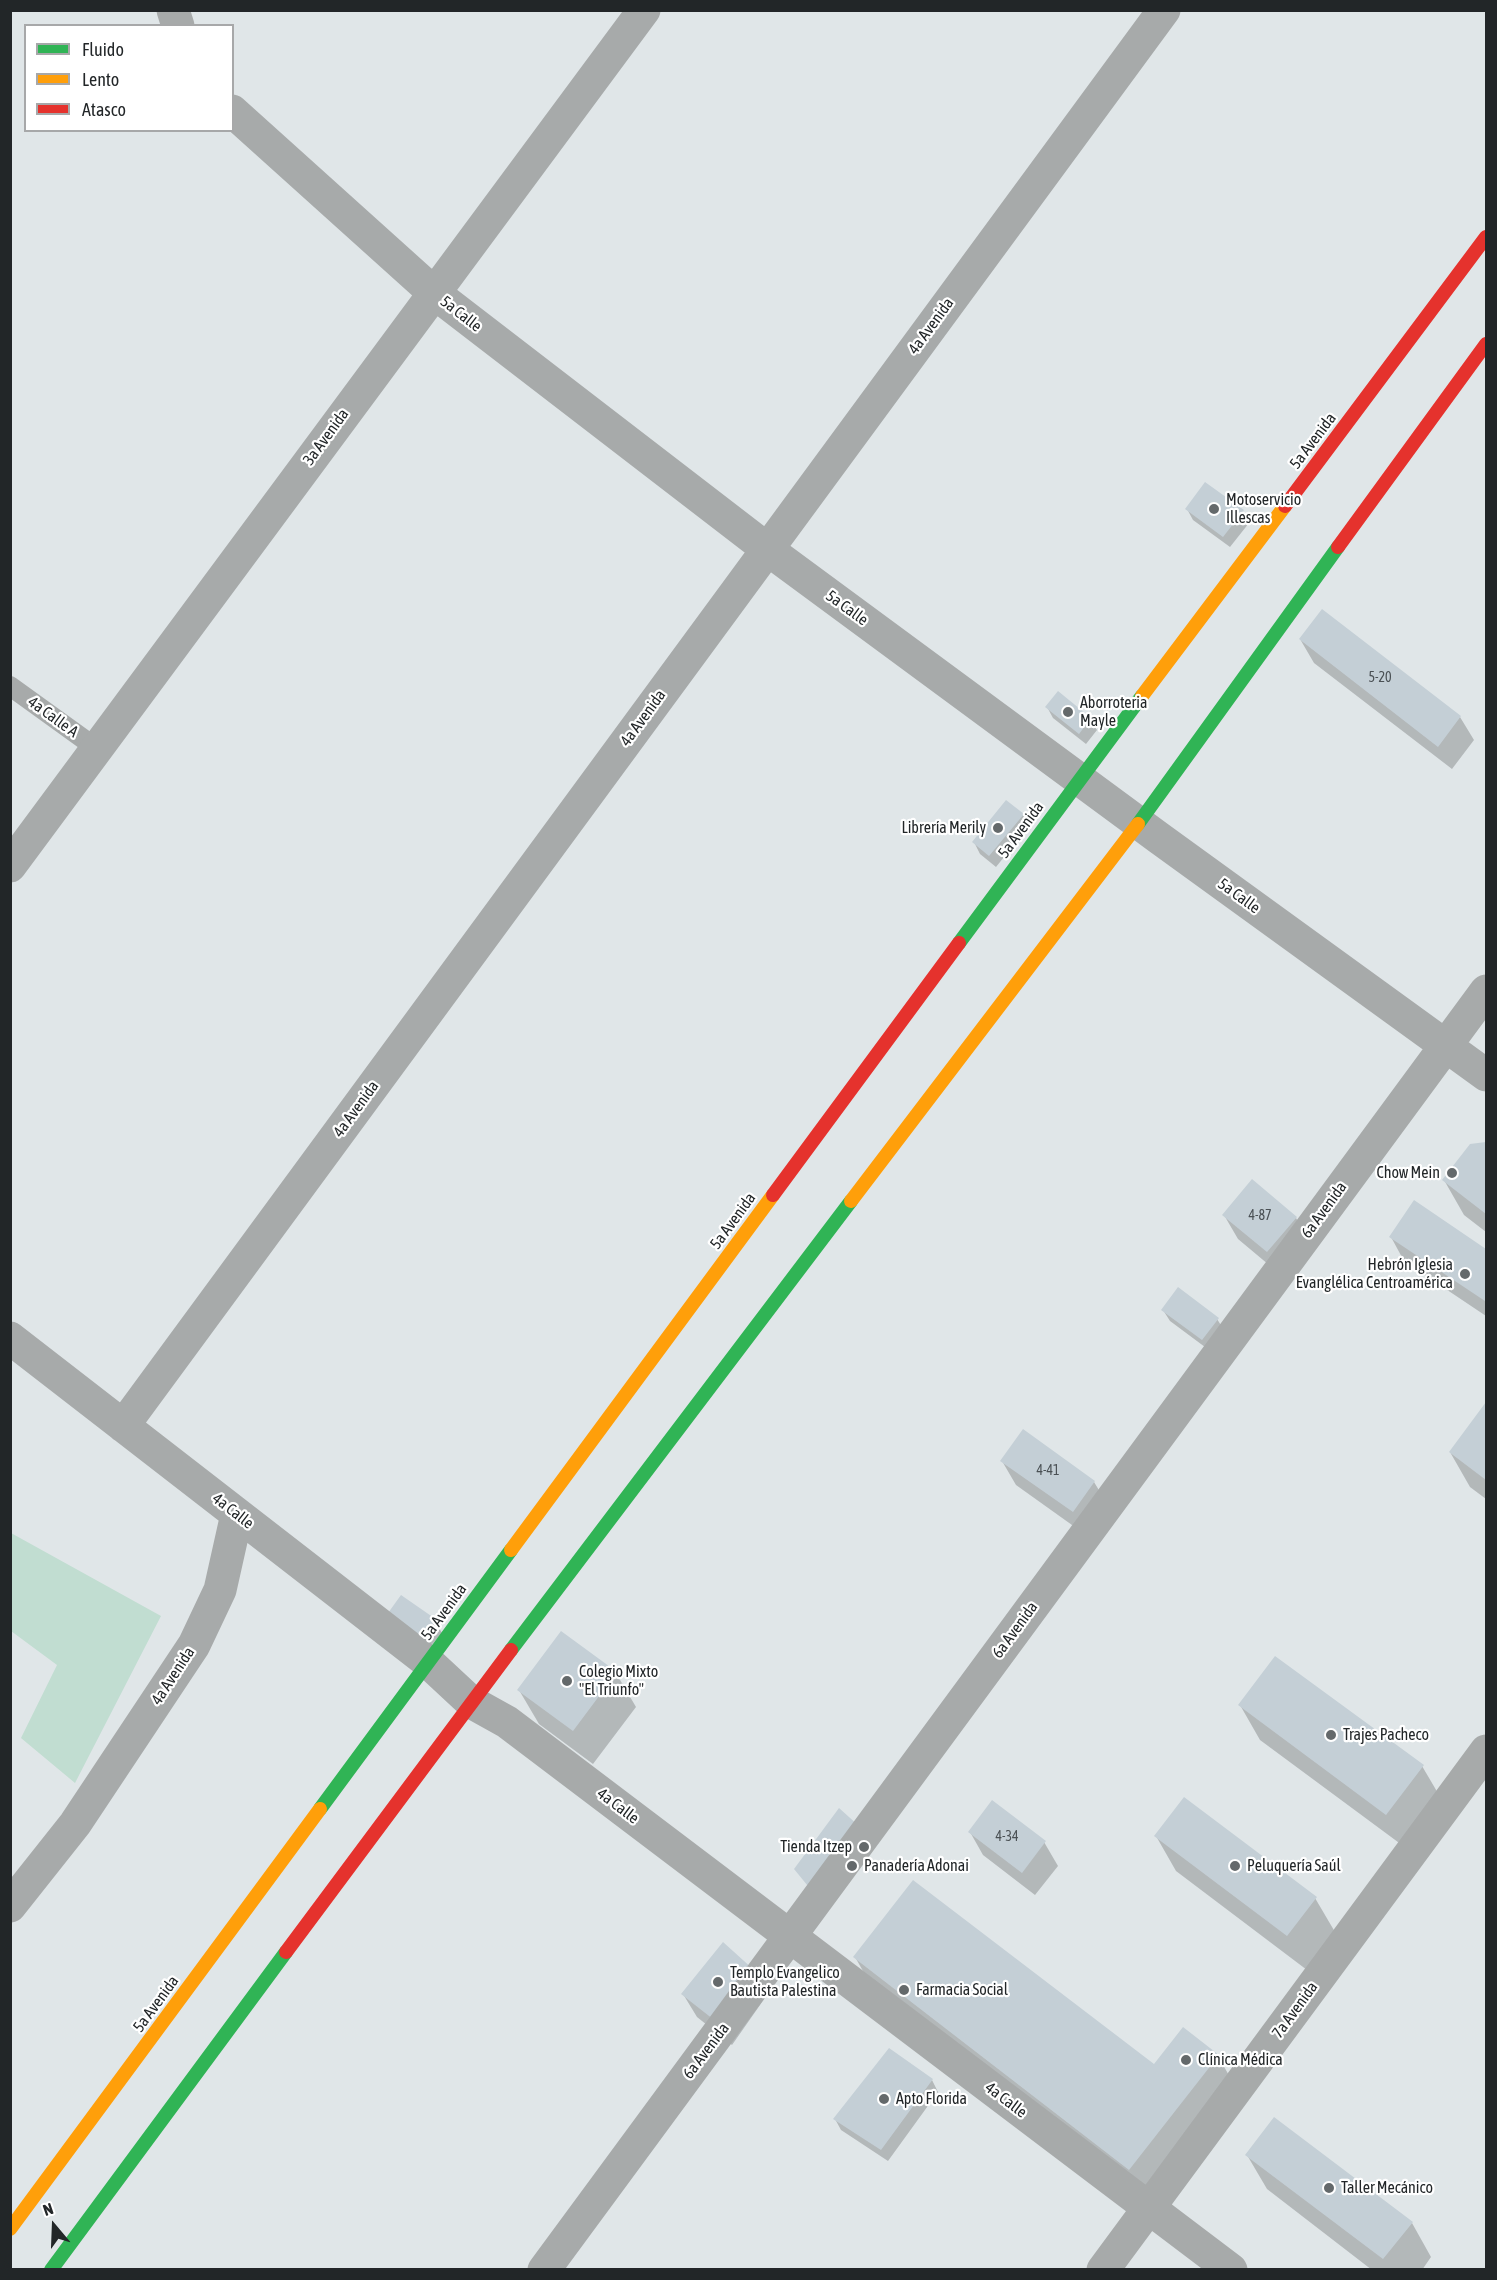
<!DOCTYPE html>
<meta charset="utf-8">
<style>
body{margin:0}
#map{position:relative;width:1497px;height:2280px;overflow:hidden;background:#e0e6e8;font-family:"Asap Condensed",sans-serif}
canvas{display:block}
.frame{position:absolute;inset:0;border:12px solid #222628;pointer-events:none}
.legend{position:absolute;left:24px;top:24px;width:210px;height:108px;box-sizing:border-box;background:#fff;border:2px solid #a7a8a9;margin:0;padding:8px 10px;list-style:none;font-size:18px;color:#222628}
.legend li{display:flex;align-items:center;gap:12px;height:30px}
.legend b{width:30px;border:2px solid #a7a8a9}
.north{position:absolute;left:24px;top:2196px;width:60px;height:60px;-webkit-text-stroke:4px #fff;paint-order:stroke;rotate:341deg;font-size:16px;font-weight:700;line-height:24px;text-align:center;color:#222628}
.north::after{content:'';display:block;margin:auto;width:21px;height:27px;background:#222628;clip-path:polygon(50% 0,100% 100%,50% 72%,0 100%)}
</style>
<div id="map">
<canvas width="1497" height="2280"></canvas>
<div class="frame"></div>
<ul class="legend">
<li><b style="height:8px;background:#30b455"></b>Fluido</li>
<li><b style="height:8px;background:#ff9f0a"></b>Lento</li>
<li><b style="height:8px;background:#e5322d"></b>Atasco</li>
</ul>
<div class="north">N</div>
</div>
<script>
const ctx = document.querySelector('canvas').getContext('2d');
ctx.lineJoin = 'round';
function fillPath(path, color) { ctx.fillStyle = color; ctx.fill(path, 'evenodd'); }
const poly = rows => new Path2D(rows.map(r => 'M' + r).join(''));
function trace(path, color, width, dash) { ctx.strokeStyle = color; ctx.lineWidth = width; ctx.lineCap = dash ? 'butt' : 'round'; ctx.setLineDash(dash || []); ctx.stroke(path); }
function write(font, color, halo, rows, align = 'center') {
  ctx.font = font + ' "Asap Condensed",sans-serif'; ctx.lineWidth = 4.5; ctx.setLineDash([]); ctx.textBaseline = 'middle'; ctx.strokeStyle = halo; ctx.fillStyle = color; for (const [text, x, y, turn = 0] of rows) {
    ctx.save(); ctx.translate(x, y); ctx.rotate((+turn || 0) * Math.PI / 180); ctx.textAlign = isNaN(turn) ? turn : align; if (halo) ctx.strokeText(text, 0, 0); ctx.fillText(text, 0, 0); ctx.restore();
  }
}
fillPath(poly([
 [11,1533,161,1616,75,1783,21,1738,57,1665,11,1631]
]), '#c1ddd1');
fillPath(poly([
 [1187,509,1242,511,1249,523,1230,547,1193,520],
 [1300,639,1460,717,1474,740,1452,769,1314,663],
 [1047,707,1090,719,1097,730,1086,744,1053,718],
 [1023,815,1029,826,996,867,980,854,974,842],
 [1486,1143,1486,1232,1464,1215,1444,1180,1471,1145],
 [1414,1202,1486,1251,1486,1316,1404,1261,1391,1237],
 [1224,1215,1296,1218,1310,1241,1281,1275,1238,1239],
 [1163,1310,1217,1319,1224,1330,1209,1350,1170,1321],
 [1486,1404,1486,1499,1470,1487,1450,1452],
 [1002,1461,1094,1482,1108,1505,1086,1535,1016,1485],
 [435,1621,442,1633,422,1656,392,1631],
 [616,1673,636,1707,593,1764,539,1724,519,1690],
 [1240,1705,1422,1766,1442,1800,1406,1848,1260,1740],
 [970,1832,1044,1842,1058,1866,1035,1895,983,1855],
 [1156,1836,1315,1898,1335,1932,1307,1970,1176,1871],
 [855,1957,1159,2071,1218,2056,1231,2079,1149,2203,875,1992],
 [683,1994,767,1995,732,2045,697,2017],
 [932,2080,938,2092,888,2161,841,2130,835,2119],
 [1247,2155,1412,2223,1431,2257,1422,2270,1372,2270,1267,2189]
]), '#0003');
fillPath(poly([
 [1205,482,1244,510,1223,537,1185,509],
 [1322,609,1461,716,1438,747,1299,639],
 [1058,691,1091,718,1079,734,1045,707],
 [1006,800,1024,814,989,856,972,842],
 [1486,1142,1486,1214,1442,1180,1470,1144],
 [1252,1179,1297,1217,1267,1252,1222,1215],
 [1414,1200,1486,1249,1485,1301,1389,1237],
 [1178,1287,1219,1318,1202,1340,1161,1310],
 [1486,1402,1486,1480,1449,1452],
 [1023,1429,1095,1481,1073,1512,1000,1461],
 [401,1595,437,1620,415,1646,383,1620],
 [561,1631,617,1672,573,1731,517,1690],
 [1275,1656,1424,1765,1386,1815,1238,1705],
 [1184,1797,1317,1897,1287,1936,1154,1836],
 [992,1800,1046,1841,1022,1873,968,1832],
 [839,1808,859,1826,812,1891,794,1869],
 [913,1880,1154,2064,1183,2027,1219,2055,1129,2170,853,1957],
 [723,1942,754,1970,718,2023,681,1994],
 [889,2048,933,2079,881,2150,833,2119],
 [1274,2117,1413,2222,1383,2259,1245,2155]
]), '#c4cfd6');
trace(poly([
 [10,686,96,748]
]), '#a7aaaa', 20);
trace(poly([
 [173,10,178,26],
 [232,111,433,292,767,549,1159,838,1486,1075],
 [10,866,644,10],
 [10,1338,428,1662,471,1702,507,1722,1231,2270],
 [123,1426,1164,10],
 [10,1906,75,1824,194,1645,220,1590,237,1514],
 [544,2270,1486,991],
 [1103,2270,1486,1751]
]), '#a7aaaa', 33);
trace(poly([
 [1138,824,1338,547],
 [959,943,1142,696],
 [511,1650,851,1201],
 [320,1809,511,1550],
 [51,2270,286,1952]
]), '#30b455', 14);
trace(poly([
 [1142,696,1285,506],
 [851,1201,1138,824],
 [511,1550,773,1195],
 [10,2229,320,1809]
]), '#ff9f0a', 14);
trace(poly([
 [1285,506,1486,237],
 [1338,547,1486,344],
 [773,1195,959,943],
 [286,1952,511,1650]
]), '#e5322d', 14);
for (const [x, y, r, color] of [
 [1214,509,6,"#64696b"],
 [1068,712,6,"#64696b"],
 [998,828,6,"#64696b"],
 [1452,1173,6,"#64696b"],
 [1465,1274,6,"#64696b"],
 [567,1681,6,"#64696b"],
 [1331,1735,6,"#64696b"],
 [864,1847,6,"#64696b"],
 [852,1866,6,"#64696b"],
 [1235,1866,6,"#64696b"],
 [718,1982,6,"#64696b"],
 [904,1990,6,"#64696b"],
 [1186,2060,6,"#64696b"],
 [884,2099,6,"#64696b"],
 [1329,2188,6,"#64696b"]
]) { const dot = new Path2D(); dot.arc(x, y, r, 0, 2 * Math.PI); ctx.fillStyle = color; ctx.fill(dot); trace(dot, '#fff', 2); }
write('14px', '#4a5054', null, [
 ["5-20",1380,678],
 ["4-87",1260,1216],
 ["4-41",1048,1471],
 ["4-34",1007,1837]
]);
write('16px', '#222628', '#fff', [
 ["5a Calle",461,314,38],
 ["4a Avenida",931,326,-54],
 ["3a Avenida",326,437,-54],
 ["5a Avenida",1313,441,-53],
 ["5a Calle",847,608,36],
 ["4a Calle A",53,717,36],
 ["4a Avenida",643,718,-54],
 ["5a Avenida",1021,830,-54],
 ["5a Calle",1239,896,36],
 ["4a Avenida",356,1109,-54],
 ["6a Avenida",1324,1210,-54],
 ["5a Avenida",733,1221,-54],
 ["4a Calle",233,1511,38],
 ["5a Avenida",444,1612,-54],
 ["6a Avenida",1015,1630,-54],
 ["4a Avenida",173,1676,-57],
 ["4a Calle",618,1806,37],
 ["5a Avenida",156,2004,-54],
 ["7a Avenida",1295,2010,-54],
 ["6a Avenida",706,2051,-53],
 ["4a Calle",1006,2100,37]
]);
write('16px', '#222628', '#fff', [
 ["Motoservicio",1226,500],
 ["Illescas",1226,518],
 ["Aborroteria",1080,703],
 ["Mayle",1080,721],
 ["Librería Merily",986,828,"right"],
 ["Chow Mein",1440,1173,"right"],
 ["Hebrón Iglesia",1453,1265,"right"],
 ["Evanglélica Centroamérica",1453,1283,"right"],
 ["Colegio Mixto",579,1672],
 ["\"El Triunfo\"",579,1690],
 ["Trajes Pacheco",1343,1735],
 ["Tienda Itzep",852,1847,"right"],
 ["Panadería Adonai",864,1866],
 ["Peluquería Saúl",1247,1866],
 ["Templo Evangelico",730,1973],
 ["Bautista Palestina",730,1991],
 ["Farmacia Social",916,1990],
 ["Clínica Médica",1198,2060],
 ["Apto Florida",896,2099],
 ["Taller Mecánico",1341,2188]
], 'left');
</script>
